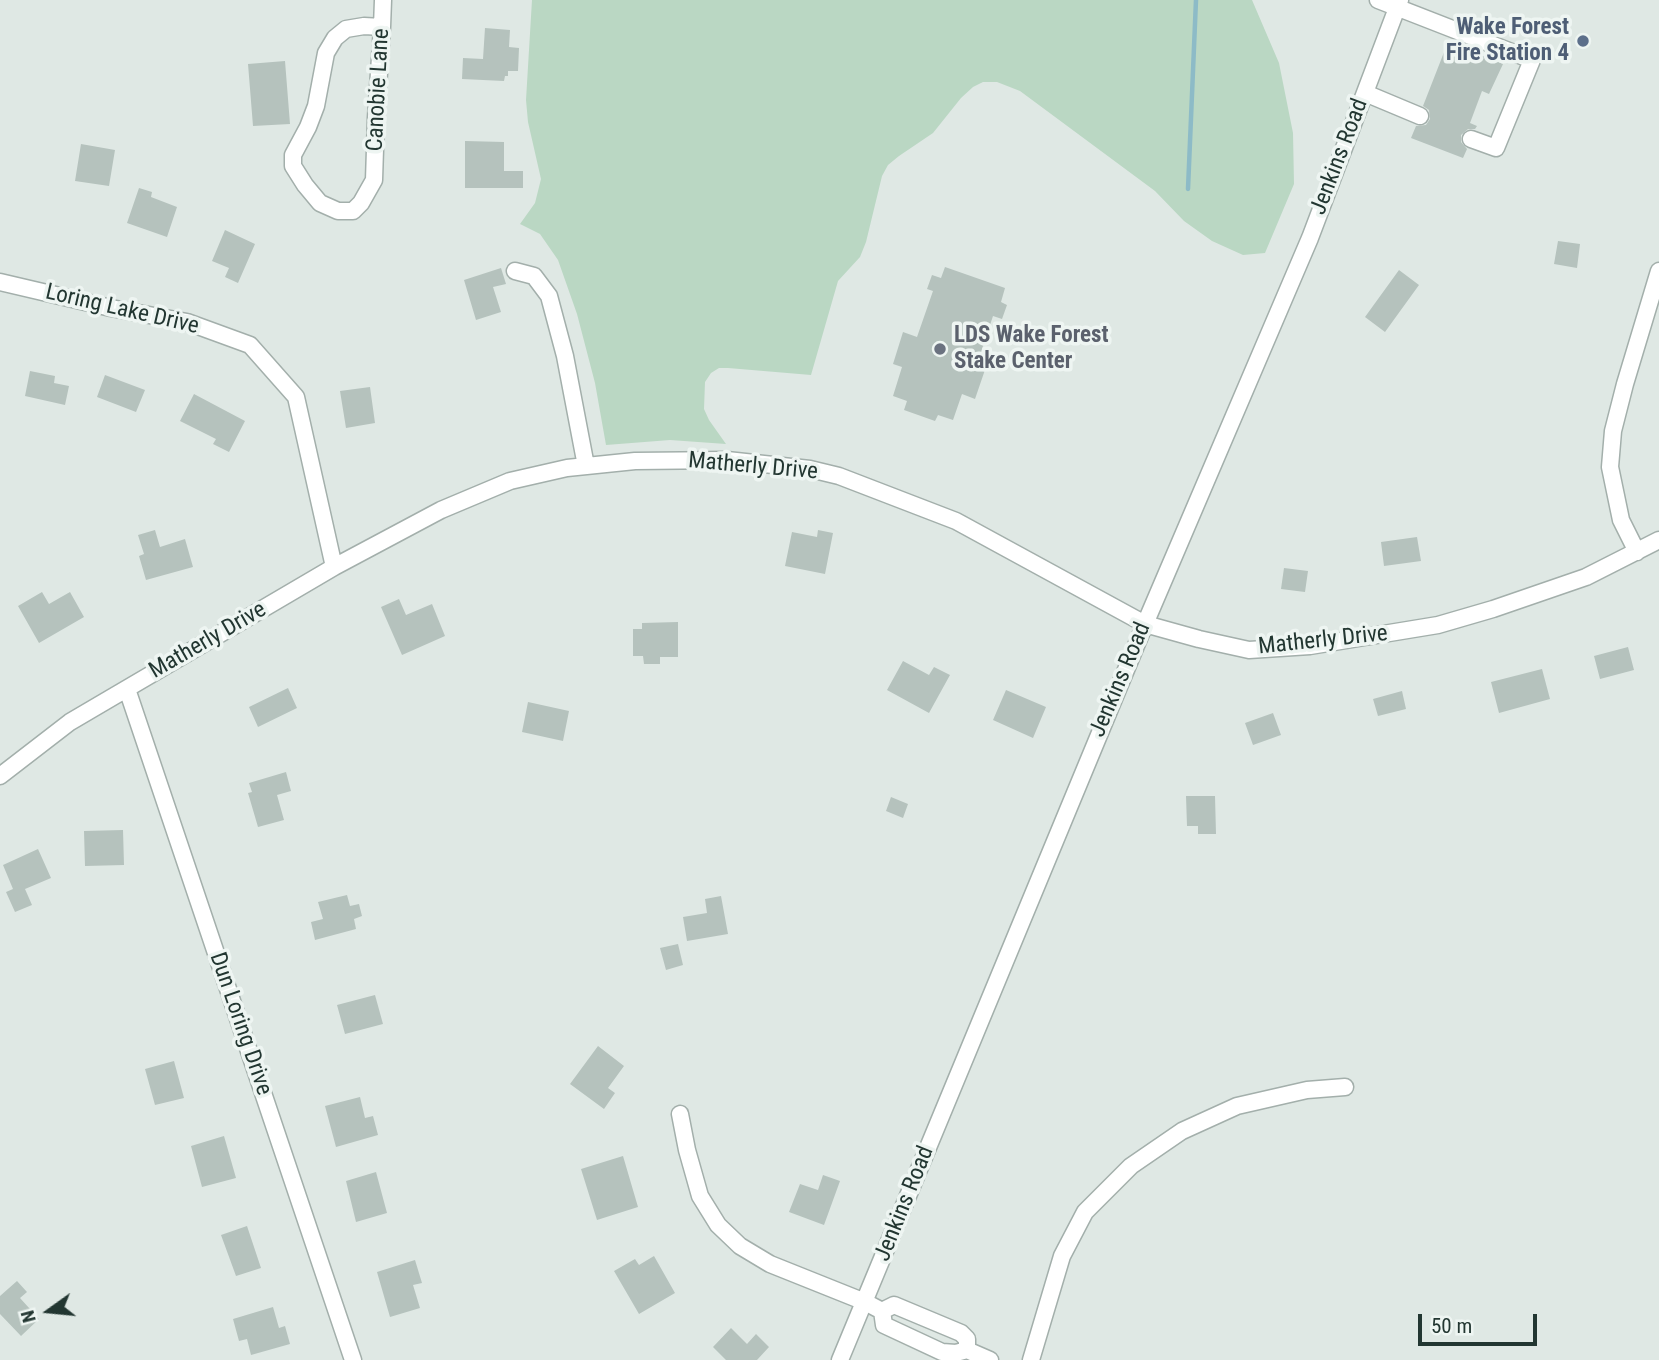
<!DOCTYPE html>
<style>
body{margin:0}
#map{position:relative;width:1659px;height:1360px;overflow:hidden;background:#dfe8e4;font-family:"Roboto Condensed",sans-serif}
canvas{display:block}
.north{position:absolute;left:14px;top:1276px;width:70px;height:70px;-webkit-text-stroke:5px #eef5f2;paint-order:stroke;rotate:255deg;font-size:19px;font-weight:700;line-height:28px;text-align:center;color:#223631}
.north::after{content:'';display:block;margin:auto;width:24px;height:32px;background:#223631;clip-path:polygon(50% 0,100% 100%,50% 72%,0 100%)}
.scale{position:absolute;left:1418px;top:1314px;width:119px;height:32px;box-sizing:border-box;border:4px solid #223631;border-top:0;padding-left:9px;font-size:21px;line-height:24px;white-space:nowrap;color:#223631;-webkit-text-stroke:5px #eef5f2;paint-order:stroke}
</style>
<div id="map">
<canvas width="1659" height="1360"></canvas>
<div class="north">N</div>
<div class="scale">50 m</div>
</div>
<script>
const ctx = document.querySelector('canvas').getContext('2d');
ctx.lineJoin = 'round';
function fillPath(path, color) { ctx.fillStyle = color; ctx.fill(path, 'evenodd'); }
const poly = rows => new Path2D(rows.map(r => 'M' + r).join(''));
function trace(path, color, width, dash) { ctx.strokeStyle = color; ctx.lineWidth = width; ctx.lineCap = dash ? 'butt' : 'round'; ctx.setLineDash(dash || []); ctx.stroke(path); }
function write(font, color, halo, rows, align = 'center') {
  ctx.font = font + ' "Roboto Condensed",sans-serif'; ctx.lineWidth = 7; ctx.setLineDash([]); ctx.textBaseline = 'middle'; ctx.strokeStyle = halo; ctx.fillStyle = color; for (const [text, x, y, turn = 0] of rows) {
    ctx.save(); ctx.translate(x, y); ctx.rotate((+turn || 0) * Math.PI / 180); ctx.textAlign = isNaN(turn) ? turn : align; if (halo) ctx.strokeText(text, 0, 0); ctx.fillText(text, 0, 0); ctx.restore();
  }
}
fillPath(poly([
 [532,0,1252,0,1279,63,1293,133,1294,184,1265,253,1243,255,1212,241,1184,221,1155,191,1020,91,997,82,983,82,973,87,961,98,933,133,899,156,888,165,882,176,866,242,860,257,838,281,811,375,728,368,719,368,711,373,705,382,704,409,709,420,726,444,670,440,606,445,595,383,577,314,558,260,540,234,520,224,535,203,541,179,528,122,526,100]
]), '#bad7c3');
trace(poly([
 [1188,189,1196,0]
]), '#8dbbc7', 4.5);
fillPath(poly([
 [485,28,510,30,509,47,519,48,518,71,508,71,508,76,505,76,504,81,462,79,463,58,483,59],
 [1448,42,1503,64,1489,94,1482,91,1470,123,1477,126,1475,129,1468,129,1461,135,1461,142,1467,149,1463,158,1411,138,1416,126,1426,125,1430,119,1429,110,1423,106],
 [285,61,290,124,253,126,248,64],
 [465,141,504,142,504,171,523,171,523,188,465,188],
 [81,144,115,150,109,186,75,181],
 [139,188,152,192,151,197,177,207,167,237,127,223],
 [225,230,255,244,238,283,225,277,229,268,212,261],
 [1558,241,1580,244,1577,268,1554,264],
 [945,267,1005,288,1001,302,1007,305,1002,319,993,316,978,361,987,364,975,399,962,394,953,420,938,415,935,421,904,410,907,401,893,396,902,367,893,364,903,332,917,337,933,291,927,289,932,275,941,278],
 [501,268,506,284,493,287,501,312,476,320,464,280],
 [1399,270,1419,285,1385,332,1365,317],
 [30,371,55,376,54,383,69,386,65,405,25,396],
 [105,375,145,390,136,412,97,397],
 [370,387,375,423,346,428,340,391],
 [194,394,245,421,229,452,213,444,216,439,180,421],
 [155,530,160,547,185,539,193,567,146,580,139,556,144,554,138,535],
 [818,530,833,533,825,574,785,566,792,532,817,537],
 [1417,537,1421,561,1384,566,1381,542],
 [1284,568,1308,571,1305,592,1281,589],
 [42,592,49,604,70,592,84,617,39,643,18,606],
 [399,599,406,615,432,604,445,636,402,655,381,607],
 [678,622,678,657,660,657,660,664,644,664,643,656,633,656,633,629,642,629,642,623],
 [1628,647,1634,670,1600,679,1594,656],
 [903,661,929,675,934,667,950,675,929,713,887,690],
 [1542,669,1550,699,1499,713,1491,682],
 [288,688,297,708,258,727,249,707],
 [1006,690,1046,707,1033,738,993,720],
 [1402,691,1406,709,1378,716,1373,699],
 [528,702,569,711,563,741,522,732],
 [1273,713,1281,735,1253,745,1245,723],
 [286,772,291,791,277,795,284,820,258,827,248,793,252,792,249,783],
 [1186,796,1215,796,1216,834,1198,834,1198,826,1187,826],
 [891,797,908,804,903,818,886,811],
 [123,830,124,865,85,866,84,831],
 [38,849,51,878,25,889,32,905,15,912,6,892,13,889,3,865],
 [347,895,350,906,359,904,362,916,354,919,356,929,315,940,311,922,323,919,318,902],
 [721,896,728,934,687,941,683,917,707,913,705,899],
 [678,944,683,965,666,970,660,948],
 [375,995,383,1024,345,1034,337,1005],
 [598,1046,624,1066,608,1088,615,1093,604,1109,570,1084],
 [174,1061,184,1098,155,1105,145,1069],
 [360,1097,365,1118,373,1116,378,1135,336,1147,325,1106],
 [224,1136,236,1178,202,1187,191,1146],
 [623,1156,638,1207,597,1220,581,1169],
 [376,1172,387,1213,356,1222,346,1181],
 [823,1175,840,1181,824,1225,789,1212,800,1184,818,1190],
 [247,1226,261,1268,236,1276,221,1235],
 [654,1256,675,1293,639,1314,614,1271,635,1259,639,1265],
 [415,1260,422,1283,413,1285,420,1308,390,1317,377,1272],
 [17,1281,27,1292,20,1298,39,1319,21,1336,0,1314,0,1296],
 [273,1307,279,1328,285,1326,290,1344,251,1355,247,1339,239,1341,233,1319],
 [731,1328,747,1344,756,1334,769,1347,757,1360,726,1360,713,1347]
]), '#b5c2bd');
const minor = poly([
 [1378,0,1532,60,1496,148,1471,139],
 [382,27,364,26,346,29,335,38,326,53,316,106,308,127,293,155,293,166,305,185,320,203,338,211,353,211,361,203,374,180,376,118,382,27,383,0],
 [1365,93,1420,116],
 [515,271,534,276,549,296,565,356,586,466],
 [0,282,111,308,187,322,250,345,296,397,334,567],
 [1637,552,1621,520,1610,467,1613,431,1625,384,1659,271],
 [127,689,353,1360],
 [0,776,70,722,334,567,441,510,510,481,567,468,635,461,727,460,810,469,839,476,956,521,1145,624,1199,639,1249,650,1310,646,1438,625,1493,609,1586,577,1659,540],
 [680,1114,687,1150,700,1196,718,1225,740,1246,770,1264,865,1302,882,1311,884,1325,942,1352,956,1353,967,1350,990,1360],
 [882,1311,894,1305,961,1333,967,1339,967,1350],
 [840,1360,1145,624,1310,238,1400,0],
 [1031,1360,1062,1256,1085,1212,1131,1166,1182,1131,1237,1106,1307,1090,1345,1087]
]);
trace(minor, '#a3afab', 19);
trace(minor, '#fff', 16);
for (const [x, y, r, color] of [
 [1583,41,7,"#5c6f8a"],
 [940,349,7,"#6b7280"]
]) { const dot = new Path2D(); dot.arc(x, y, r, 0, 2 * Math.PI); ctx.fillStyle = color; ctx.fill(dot); trace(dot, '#eef5f2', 2.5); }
write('bold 23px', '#4e5e75', '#eef5f2', [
 ["Wake Forest",1569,28],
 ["Fire Station 4",1569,54]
], 'right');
write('23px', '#223631', '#eef5f2', [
 ["Canobie Lane",379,90,-87],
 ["Jenkins Road",1340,157,-69],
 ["Loring Lake Drive",122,310,13],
 ["Matherly Drive",753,467,5],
 ["Matherly Drive",208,641,-30],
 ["Matherly Drive",1323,641,-6],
 ["Jenkins Road",1121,680,-67],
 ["Dun Loring Drive",240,1024,71],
 ["Jenkins Road",905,1204,-68]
]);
write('bold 23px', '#5b616d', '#eef5f2', [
 ["LDS Wake Forest",954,336],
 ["Stake Center",954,362]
], 'left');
</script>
